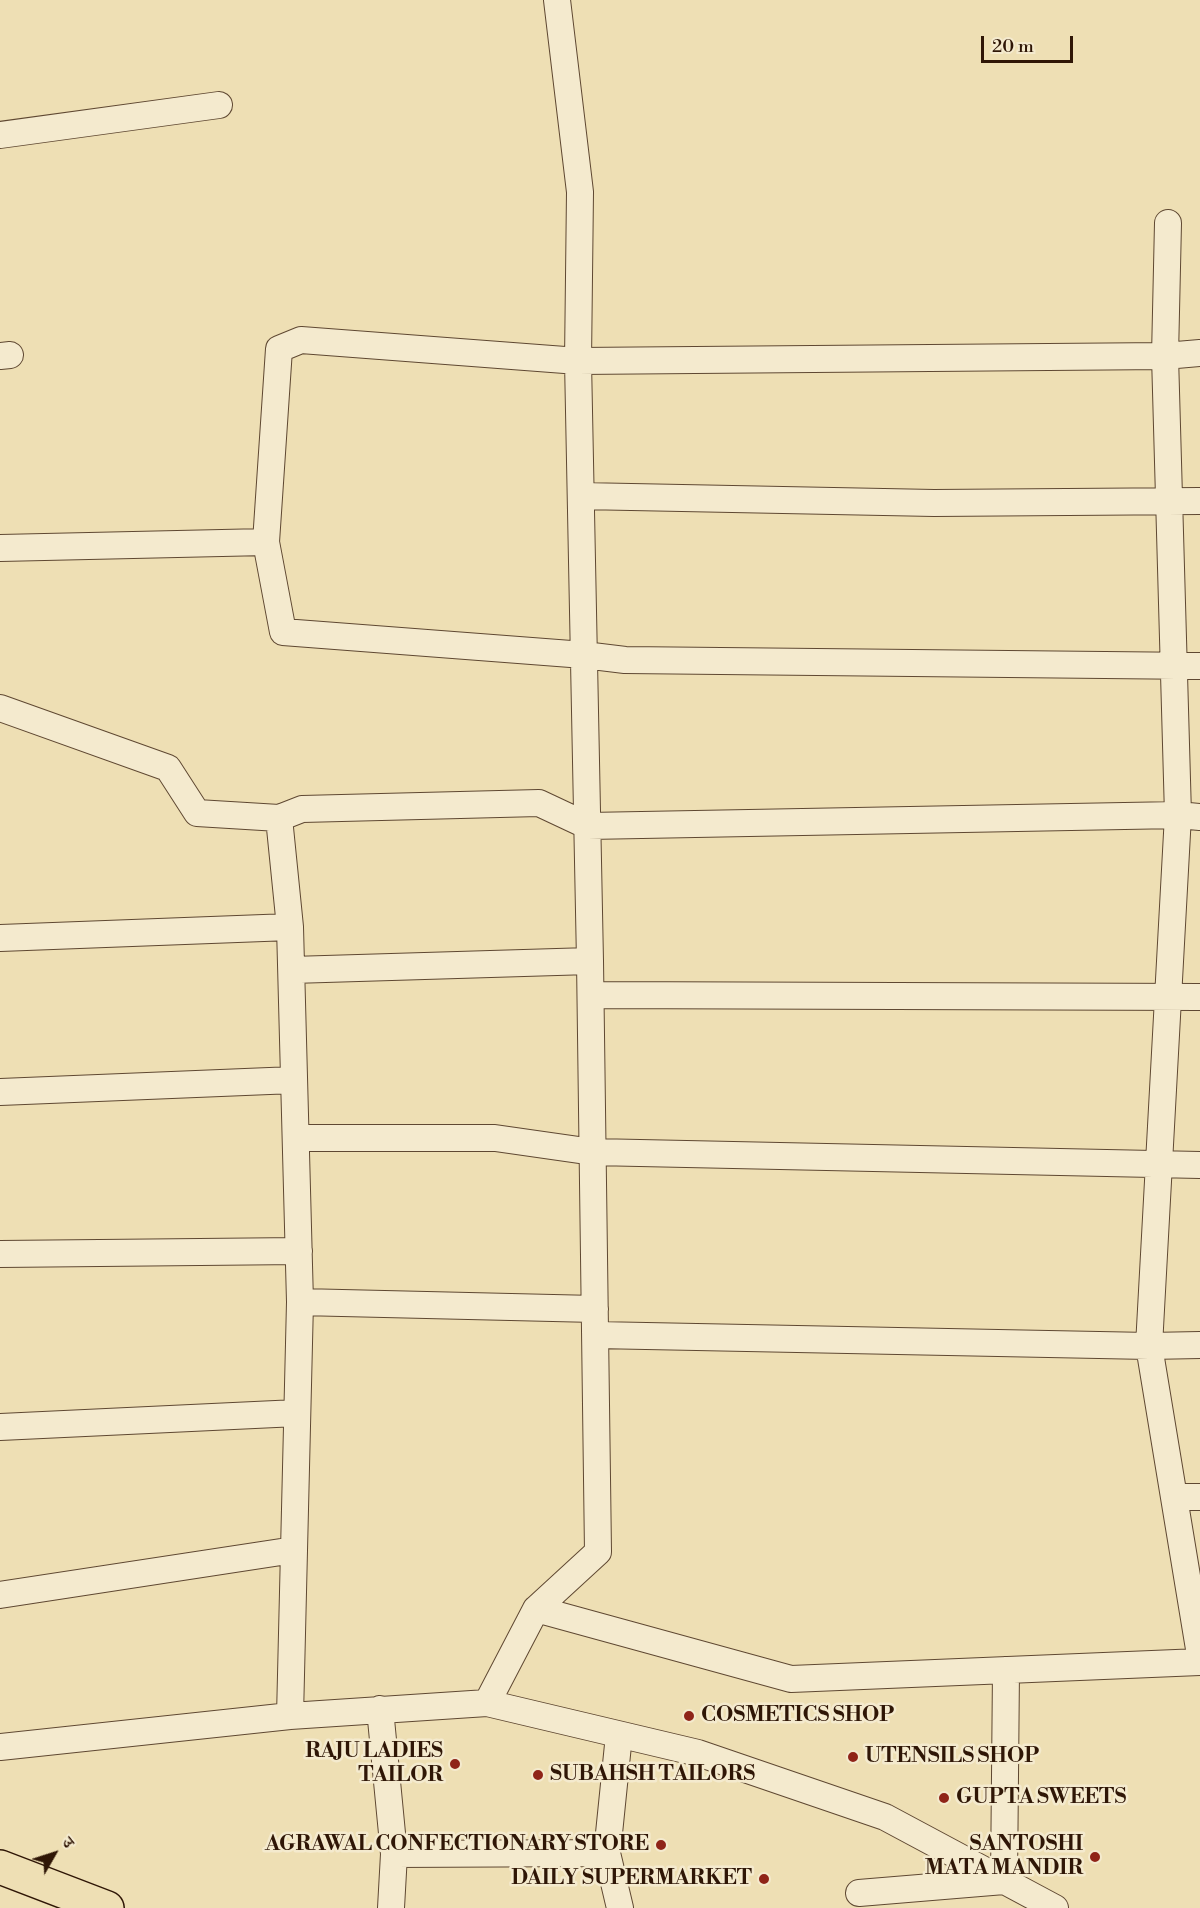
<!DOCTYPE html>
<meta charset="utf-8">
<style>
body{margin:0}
#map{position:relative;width:1200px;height:1908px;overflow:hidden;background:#eedfb4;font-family:"Libre Bodoni","Noto Serif Devanagari",serif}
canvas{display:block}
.north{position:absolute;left:24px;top:1824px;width:60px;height:60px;-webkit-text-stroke:4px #f4eace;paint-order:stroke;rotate:51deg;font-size:16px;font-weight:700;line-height:24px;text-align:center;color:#2f1606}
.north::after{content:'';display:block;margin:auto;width:21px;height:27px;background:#2f1606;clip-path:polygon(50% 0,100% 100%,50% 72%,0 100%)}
.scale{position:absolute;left:981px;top:36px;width:92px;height:27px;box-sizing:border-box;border:3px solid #2f1606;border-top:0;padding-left:8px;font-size:18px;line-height:21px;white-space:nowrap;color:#2f1606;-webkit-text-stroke:4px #f4eace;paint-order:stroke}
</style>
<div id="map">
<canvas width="1200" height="1908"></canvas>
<div class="north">उ</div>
<div class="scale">20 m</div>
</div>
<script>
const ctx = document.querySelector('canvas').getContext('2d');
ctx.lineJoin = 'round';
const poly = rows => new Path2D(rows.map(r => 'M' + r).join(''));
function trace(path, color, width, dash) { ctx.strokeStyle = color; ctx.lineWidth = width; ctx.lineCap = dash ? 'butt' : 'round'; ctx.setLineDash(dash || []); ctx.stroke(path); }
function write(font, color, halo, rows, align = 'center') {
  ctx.font = font + ' "Libre Bodoni",serif'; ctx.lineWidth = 5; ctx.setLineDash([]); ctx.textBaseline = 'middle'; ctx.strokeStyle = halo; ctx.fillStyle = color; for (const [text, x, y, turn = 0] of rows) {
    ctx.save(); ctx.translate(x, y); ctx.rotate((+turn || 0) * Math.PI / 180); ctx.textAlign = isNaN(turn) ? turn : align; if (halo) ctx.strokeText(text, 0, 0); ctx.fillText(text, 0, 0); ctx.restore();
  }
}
const street = poly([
 [557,0,580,192,578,361,301,340,279,349,266,542,283,632,584,655,625,660,1200,666],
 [0,135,219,105],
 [1168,223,1165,356,1200,353],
 [0,356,10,355],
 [581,496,934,503,1200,501],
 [0,548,266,542],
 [0,708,168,768,197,813,279,818,302,809,539,803,588,826,1178,815,1200,817],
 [279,818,290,927],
 [0,938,290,927,300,1302],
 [292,970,590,961],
 [591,995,1200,997],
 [0,1092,294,1080],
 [296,1138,495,1138,593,1152,1200,1165],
 [0,1254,299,1251],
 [596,1335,1149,1346,1200,1345],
 [0,1427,297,1413],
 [1174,1497,1200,1497],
 [0,1595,294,1550],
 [536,1609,791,1679,1200,1662],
 [487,1703,536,1609,598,1552,590,961,578,361,1165,356,1178,815,1149,1346,1200,1655],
 [380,1709,394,1854,391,1908],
 [290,1716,300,1302,595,1309],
 [619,1735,607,1853,620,1908],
 [0,1747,290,1716,487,1703,698,1753,885,1817,1055,1908],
 [394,1854,607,1853],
 [859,1893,1004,1881,1006,1670]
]);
const primary = poly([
 [0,1867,107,1908]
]);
trace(street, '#5f4832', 28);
trace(primary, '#2f1606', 36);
trace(street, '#f4eace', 26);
trace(primary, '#eedfb4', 33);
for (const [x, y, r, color] of [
 [689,1716,6,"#8f2418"],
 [853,1757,6,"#8f2418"],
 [455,1764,6,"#8f2418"],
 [538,1775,6,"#8f2418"],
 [944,1798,6,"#8f2418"],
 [661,1845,6,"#8f2418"],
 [1095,1857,6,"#8f2418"],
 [764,1879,6,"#8f2418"]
]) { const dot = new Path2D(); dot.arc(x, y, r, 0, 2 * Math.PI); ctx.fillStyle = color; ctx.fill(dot); trace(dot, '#f4eace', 2); }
write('bold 21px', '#2f1606', '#f4eace', [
 ["COSMETICS SHOP",701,1716],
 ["RAJU LADIES",443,1752,"right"],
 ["TAILOR",443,1776,"right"],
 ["UTENSILS SHOP",865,1757],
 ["SUBAHSH TAILORS",550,1775],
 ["GUPTA SWEETS",956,1798],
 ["AGRAWAL CONFECTIONARY STORE",649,1845,"right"],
 ["SANTOSHI",1083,1845,"right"],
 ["MATA MANDIR",1083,1869,"right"],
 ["DAILY SUPERMARKET",752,1879,"right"]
], 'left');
</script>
